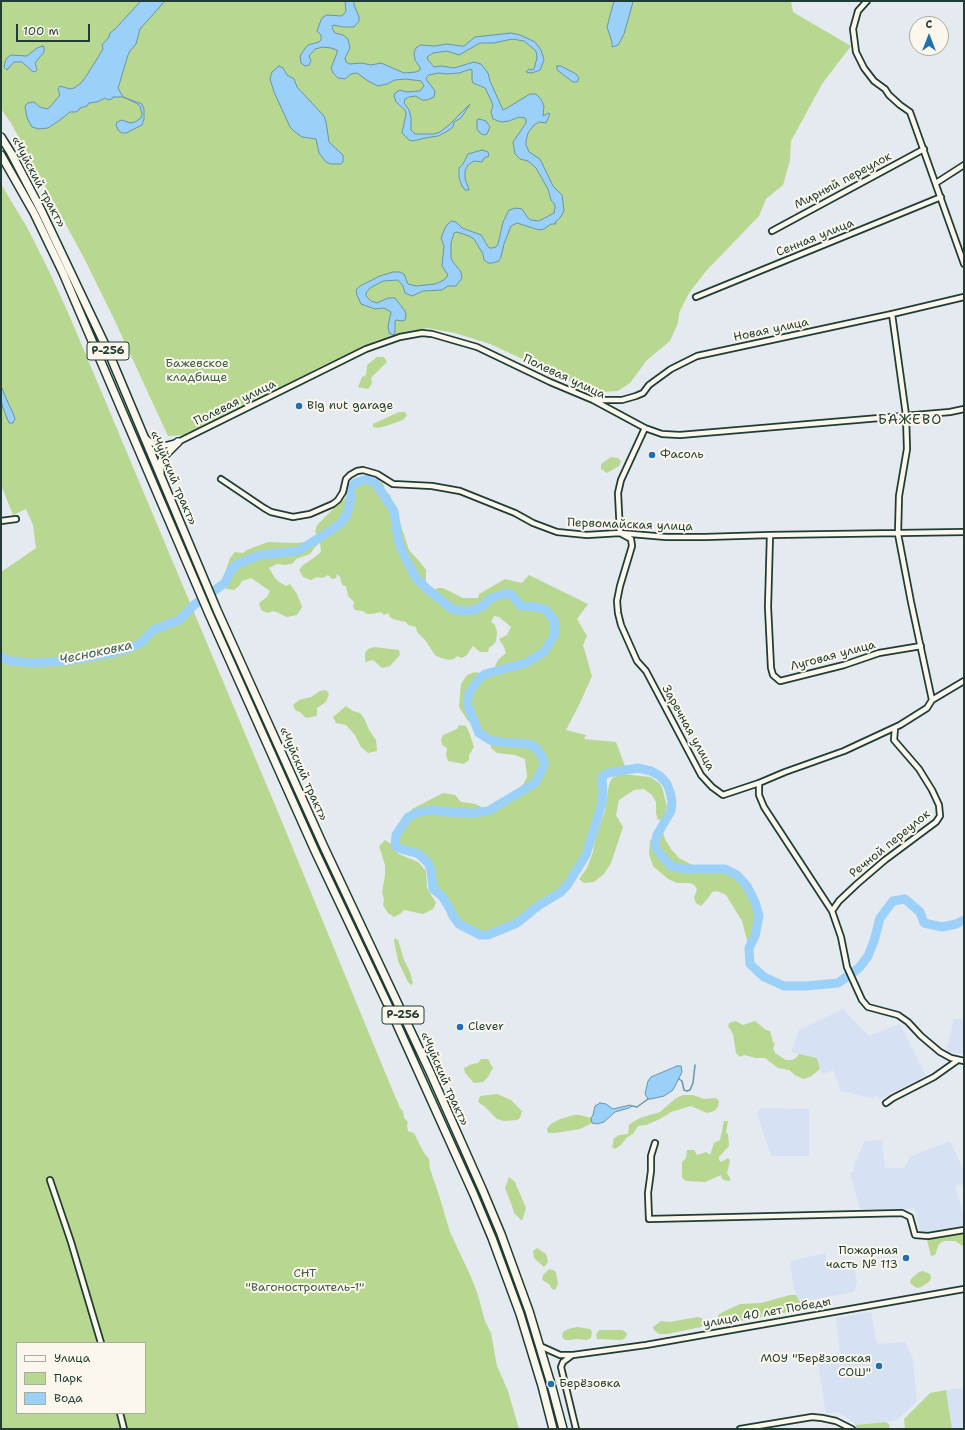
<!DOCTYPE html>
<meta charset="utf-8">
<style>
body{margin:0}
#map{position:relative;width:965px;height:1430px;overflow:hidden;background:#e5eaf0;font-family:"Shantell Sans",sans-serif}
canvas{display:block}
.frame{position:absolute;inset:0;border:2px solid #1f3d34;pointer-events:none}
.legend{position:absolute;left:16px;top:1342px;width:130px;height:72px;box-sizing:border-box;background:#fbf7ec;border:1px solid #a3ada2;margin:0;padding:5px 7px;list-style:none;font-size:12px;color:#1f3d34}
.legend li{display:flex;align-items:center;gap:8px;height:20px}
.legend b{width:20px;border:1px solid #a3ada2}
.north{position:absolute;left:909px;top:16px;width:40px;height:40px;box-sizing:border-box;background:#fbf7ec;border:1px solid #a3ada2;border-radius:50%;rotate:0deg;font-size:11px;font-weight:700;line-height:16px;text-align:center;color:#1f3d34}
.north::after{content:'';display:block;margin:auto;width:14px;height:18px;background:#1f6fb2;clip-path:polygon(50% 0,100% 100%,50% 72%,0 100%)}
.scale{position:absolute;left:16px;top:24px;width:74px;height:18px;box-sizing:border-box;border:2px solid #1f3d34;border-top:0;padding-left:5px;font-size:12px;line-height:14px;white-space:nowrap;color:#1f3d34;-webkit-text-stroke:3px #fbf7ec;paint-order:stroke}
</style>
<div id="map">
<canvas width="965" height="1430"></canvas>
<div class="frame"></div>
<ul class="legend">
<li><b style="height:5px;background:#fbf7ec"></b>Улица</li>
<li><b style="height:11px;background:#b8d790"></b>Парк</li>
<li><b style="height:11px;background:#9bd0f9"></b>Вода</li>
</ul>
<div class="north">С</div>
<div class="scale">100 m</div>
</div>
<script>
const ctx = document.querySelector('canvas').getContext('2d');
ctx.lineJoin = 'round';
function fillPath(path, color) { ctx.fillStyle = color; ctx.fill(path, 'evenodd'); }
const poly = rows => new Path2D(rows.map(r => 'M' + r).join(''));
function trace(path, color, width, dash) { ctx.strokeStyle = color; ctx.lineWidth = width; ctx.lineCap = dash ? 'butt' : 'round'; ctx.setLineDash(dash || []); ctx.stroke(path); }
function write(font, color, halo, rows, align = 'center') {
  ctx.font = font + ' "Shantell Sans",sans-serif'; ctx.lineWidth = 4; ctx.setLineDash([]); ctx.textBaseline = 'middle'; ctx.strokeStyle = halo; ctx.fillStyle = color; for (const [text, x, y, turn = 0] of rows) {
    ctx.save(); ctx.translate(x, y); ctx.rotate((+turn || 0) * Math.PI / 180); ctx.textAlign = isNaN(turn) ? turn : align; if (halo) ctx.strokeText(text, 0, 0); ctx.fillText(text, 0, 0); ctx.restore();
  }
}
fillPath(poly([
 [843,1009,869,1036,900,1024,926,1076,879,1099,877,1096,872,1098,841,1091,833,1070,822,1075,817,1058,791,1052,799,1030],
 [954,1019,964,1019,964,1054,946,1052],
 [761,1108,809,1109,809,1156,771,1156,757,1113],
 [882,1140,885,1168,904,1168,911,1156,950,1141,964,1171,964,1184,955,1187,964,1216,964,1227,921,1233,914,1208,911,1209,860,1209,850,1173,854,1172,854,1164,865,1141],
 [826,1253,827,1265,853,1261,857,1282,854,1292,800,1302,794,1289,790,1261],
 [871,1312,877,1344,905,1342,913,1359,917,1401,897,1420,857,1425,838,1412,826,1414,817,1357,840,1353,836,1318],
 [964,1388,964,1429,952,1429,946,1390]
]), '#d6e1f3');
fillPath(poly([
 [1,1,791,1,793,12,851,46,822,84,791,141,790,160,783,185,766,199,759,216,707,270,689,293,679,313,678,323,670,341,647,360,630,383,618,391,602,392,585,388,490,344,455,333,427,328,378,340,320,367,188,435,168,436,114,319,84,258,11,123,1,109],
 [1,184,28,229,50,273,70,317,280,817,382,1065,400,1108,403,1111,404,1118,408,1122,407,1126,408,1131,414,1133,424,1153,429,1159,430,1169,438,1192,450,1232,471,1277,477,1292,485,1321,491,1333,497,1366,508,1391,519,1429,1,1429,1,572,36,548,33,525,26,509,13,515,1,485],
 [17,1343,145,1343,145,1413,17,1413],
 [377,357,384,357,387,362,371,378,372,384,368,389,358,387,362,377,366,375,367,365],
 [399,412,405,412,407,415,403,420,386,426,378,428,373,427,373,424],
 [611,457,618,458,621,461,619,466,607,473,601,469,601,464],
 [367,476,377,479,383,483,385,490,390,495,396,510,409,550,420,562,426,570,426,588,424,590,427,594,438,588,443,588,463,598,478,598,479,594,505,579,522,583,529,575,588,604,577,619,587,636,583,645,592,676,580,703,566,730,586,735,584,739,616,742,626,769,608,773,604,775,602,778,603,792,602,803,586,855,568,884,561,892,538,906,517,923,488,935,480,935,459,924,453,916,450,909,442,896,433,889,431,870,428,863,419,854,398,848,395,846,396,835,408,817,412,809,443,793,455,795,461,802,476,804,488,811,512,796,524,783,527,777,525,759,515,755,497,753,491,748,490,740,479,733,474,723,468,721,459,707,461,684,467,675,475,672,485,674,497,671,495,666,498,660,506,653,504,647,499,639,507,635,511,627,499,617,494,616,491,622,495,625,497,632,496,641,494,644,489,648,488,652,480,652,473,646,466,656,461,658,457,656,454,659,449,660,441,658,435,655,425,640,417,632,416,627,408,625,406,622,396,620,391,618,388,613,384,615,381,612,372,614,367,614,363,611,355,610,353,607,354,602,348,596,346,586,343,586,341,582,340,577,337,574,336,578,332,579,328,575,323,578,317,577,311,580,303,577,299,570,303,565,315,557,321,552,320,543,315,547,310,554,296,559,293,563,286,565,277,564,269,568,275,578,279,582,286,586,290,584,297,594,302,607,297,615,287,617,274,611,267,613,261,610,259,603,267,597,270,591,251,578,242,581,239,586,234,590,227,589,222,582,230,558,235,552,243,553,247,550,268,542,295,543,305,542,317,536,315,531,318,524,335,507,342,502,346,497,346,489,351,482,359,477],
 [374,647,399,650,400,655,390,666,382,668,373,660,365,662,365,653,368,649],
 [326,690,329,694,326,702,317,708,317,716,306,718,301,713,295,710,293,705,299,700,311,697,320,691],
 [346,706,353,711,360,713,364,718,369,730,376,740,377,751,368,753,361,747,355,735,346,725,336,723,333,717],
 [459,725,466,726,469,732,474,747,469,755,469,760,464,764,448,761,446,755,447,748,442,745,441,740,443,735,457,729],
 [622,774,650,777,658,782,662,787,667,807,663,819,658,820,656,813,656,802,652,795,644,789,634,790,619,800,616,815,623,827,611,863,604,874,594,882,584,883,579,879,587,868,593,852,595,838,605,811,609,784,612,778],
 [662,828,665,839,671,849,679,858,700,869,725,869,737,875,747,886,755,902,759,916,755,936,749,948,742,921,726,895,717,891,712,892,709,897,701,906,696,903,694,898,697,889,694,885,690,883,677,883,668,879,653,866,649,854,650,841],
 [385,840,391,844,394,849,399,854,418,862,426,871,427,888,436,903,433,909,423,914,404,910,400,914,394,917,388,913,383,905,384,899,382,893,385,875,385,865,379,846],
 [395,938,398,940,404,960,410,972,413,983,411,985,408,982,398,961,394,941],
 [736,1021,743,1025,755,1021,766,1030,770,1031,773,1042,775,1044,773,1048,775,1053,786,1060,792,1060,797,1057,799,1054,817,1058,820,1069,810,1077,803,1079,795,1075,789,1070,778,1068,765,1058,756,1058,744,1055,740,1057,736,1053,733,1034,728,1026,729,1023],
 [481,1059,488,1059,493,1068,490,1073,488,1077,483,1082,474,1083,465,1073,464,1068,472,1064,478,1063],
 [497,1094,511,1100,522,1111,520,1118,517,1120,504,1121,497,1119,484,1106,478,1102,480,1096],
 [683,1095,693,1095,704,1099,716,1098,719,1101,718,1107,714,1111,707,1113,691,1106,671,1112,660,1119,646,1125,638,1126,633,1134,626,1138,622,1144,615,1149,612,1147,614,1138,619,1135,628,1134,629,1125,633,1122,640,1118,660,1112,676,1098],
 [574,1115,580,1115,591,1118,592,1123,580,1129,555,1133,548,1133,547,1129,551,1124,560,1119],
 [724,1121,728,1121,726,1132,728,1134,729,1146,719,1157,719,1160,721,1162,728,1158,730,1161,727,1173,730,1178,730,1181,727,1181,722,1179,721,1175,705,1182,686,1181,682,1178,682,1162,686,1158,687,1150,694,1150,697,1155,706,1152,710,1155,714,1143,720,1140],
 [509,1177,515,1182,526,1208,522,1221,514,1213,512,1206,505,1188],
 [964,1234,964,1247,955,1241,944,1241,939,1244,935,1255,931,1256,927,1240,932,1238],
 [537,1248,546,1254,547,1257,548,1262,544,1267,534,1258,533,1251],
 [549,1269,553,1270,556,1272,558,1284,555,1290,552,1289,549,1284,542,1280,543,1275],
 [923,1271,930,1274,931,1278,929,1282,921,1287,917,1288,911,1284,910,1281,912,1278,919,1272],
 [790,1295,796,1295,800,1302,799,1310,729,1323,720,1323,716,1319,719,1314,740,1304,761,1303],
 [698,1317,707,1320,709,1323,701,1327,667,1334,659,1334,654,1330,653,1327,661,1321,670,1322],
 [577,1327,590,1329,592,1332,591,1338,587,1340,577,1339,570,1340,565,1340,562,1337,563,1332,568,1329],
 [599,1330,622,1330,626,1332,627,1335,624,1339,620,1340,597,1339,596,1335],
 [946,1390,952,1429,905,1429,904,1419,930,1393],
 [885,1422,889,1424,890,1429,856,1429,855,1428,856,1425]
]), '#b8d790');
const water = poly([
 [141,1,165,1,140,29,136,44,130,51,128,55,119,85,118,88,123,97,142,104,144,109,144,119,142,125,126,133,122,133,118,130,116,125,117,122,122,120,130,123,135,122,141,118,142,114,140,106,136,103,123,97,113,97,112,99,108,100,105,98,97,102,89,103,87,106,80,108,79,110,76,112,70,112,60,120,48,128,39,129,32,127,27,118,25,106,28,103,34,102,40,107,47,109,50,107,60,95,58,89,60,86,70,89,74,88,81,83,85,78,100,54,103,49,102,45,109,37,110,33,115,29,141,1],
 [345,1,354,1,354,5,359,17,359,21,354,27,343,27,333,25,332,28,335,33,343,35,348,39,350,48,345,58,346,62,350,64,361,63,371,65,381,63,404,73,416,72,420,70,420,67,415,60,414,52,416,48,420,45,435,46,447,44,461,46,464,46,475,37,511,33,520,35,535,42,541,50,543,56,544,60,540,70,532,73,526,72,529,69,533,70,534,69,537,58,536,51,524,41,512,39,494,43,480,43,459,55,447,51,433,53,427,57,428,60,434,67,441,66,454,68,474,62,481,64,488,73,490,81,503,110,507,108,530,94,536,94,541,99,544,106,543,116,549,113,550,114,546,123,539,122,534,125,528,133,526,141,526,145,529,152,540,159,553,186,562,195,564,211,560,218,555,222,556,224,551,224,544,229,539,230,517,223,511,226,504,244,501,257,499,261,493,263,488,263,484,260,483,254,474,239,469,236,457,232,454,233,451,243,451,258,453,262,461,272,462,278,456,286,448,286,442,290,423,291,412,296,405,293,403,286,398,280,383,281,370,288,366,293,366,296,371,301,377,303,388,298,395,298,405,311,406,315,405,320,402,321,396,320,395,322,395,333,394,335,389,333,388,326,391,312,384,308,375,309,361,304,357,295,356,290,360,286,380,276,393,272,400,272,404,274,408,284,416,286,435,284,444,280,448,275,442,266,444,246,441,238,446,226,451,221,456,222,462,228,481,235,483,238,487,245,489,248,492,248,496,247,498,244,503,222,509,210,516,208,522,209,528,218,531,220,539,221,554,213,555,208,555,205,551,200,548,189,536,168,528,161,520,159,515,154,513,142,526,123,526,120,525,118,519,117,509,121,501,122,493,119,491,112,493,106,491,100,485,88,473,83,472,80,472,70,471,69,459,73,447,74,439,73,429,75,427,77,426,79,435,91,434,97,427,100,422,100,416,96,409,97,405,99,404,103,409,110,411,117,411,130,415,134,434,134,440,132,449,125,470,104,461,118,454,122,453,127,446,132,438,136,425,138,413,141,409,140,402,133,406,114,405,110,396,102,394,96,395,93,400,90,406,92,420,91,424,86,421,81,406,79,395,80,387,84,378,86,368,81,357,73,351,74,345,79,338,78,333,73,331,68,337,53,337,50,331,48,323,47,315,49,309,56,311,61,309,65,305,66,301,63,300,56,304,50,308,45,319,42,321,40,321,35,317,31,321,20,323,17,327,15,341,16,343,15,346,11,345,1],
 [614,1,633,1,633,2,624,34,618,45,612,47,612,42,607,27,614,1],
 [43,46,44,48,44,52,35,63,37,70,35,72,32,71,22,62,14,62,7,70,4,67,5,62,7,58,11,55,27,56,37,48,43,46],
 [279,66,283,68,287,75,294,79,297,87,324,116,326,122,329,142,343,155,343,162,341,164,331,164,326,162,319,153,316,139,302,137,295,132,290,127,274,92,270,79,272,72,279,66],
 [557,66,561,66,576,74,579,78,577,82,573,82,557,70,557,66],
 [479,119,486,121,490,127,487,134,484,135,480,133,477,129,477,120,479,119],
 [482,150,488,152,489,156,484,158,482,162,474,161,468,165,465,171,465,179,469,189,469,190,465,190,462,186,459,178,459,168,463,164,468,154,482,150],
 [1,386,9,405,13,413,15,419,13,423,9,423,3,408,1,401,1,386],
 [677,1066,681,1066,682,1072,673,1090,664,1096,651,1099,648,1099,645,1094,648,1081,651,1077,677,1066],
 [600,1103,606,1104,613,1109,630,1105,632,1106,629,1108,615,1112,604,1122,597,1124,592,1123,591,1118,593,1115,595,1106,600,1103]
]);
fillPath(water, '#9bd0f9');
trace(water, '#6995aa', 1);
trace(poly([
 [679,1079,682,1081,684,1090,687,1091,690,1090,693,1083,695,1065],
 [632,1106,637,1107,648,1099]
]), '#6995aa', 1.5);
trace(poly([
 [1,657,10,661,33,663,67,661,118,652,133,647,143,641,153,630,179,620,194,605,225,583,230,572,237,564,260,555,298,551,330,531,342,522,347,514,351,498,350,490,355,483,367,479,376,484,394,511,398,539,403,553,416,578,426,588,447,605,454,610,465,611,474,610,483,606,491,598,507,593,512,595,521,606,536,607,546,610,554,620,555,634,544,652,526,663,485,674,479,679,469,693,467,704,479,733,490,740,500,742,528,744,534,746,540,753,544,761,544,766,535,783,488,811,474,813,445,812,434,810,419,812,408,817,396,835,395,846,398,848,419,854,428,863,431,870,433,889,442,896,450,909,453,916,459,924,480,935,488,935,517,923,538,906,561,892,568,884,586,855,602,803,603,792,602,778,604,775,608,773,638,768,651,771,660,776,667,784,670,792,672,801,671,811,657,835,655,843,656,848,661,855,671,866,684,869,725,869,737,875,747,886,755,902,759,916,755,936,749,948,750,964,764,977,784,986,806,986,838,983,859,968,868,956,874,941,880,918,893,901,905,899,920,912,924,923,942,927,956,924,964,920]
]), '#9bd0f9', 9);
const minor = poly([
 [867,1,858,11,853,29,856,52,864,68,874,81,885,89,889,95,900,105,910,112,964,264],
 [936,183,964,165],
 [772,231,924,149],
 [696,297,941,197],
 [892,314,906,415,907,449,899,496,898,534,911,602,932,700],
 [594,400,622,400,636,396,643,393,649,385,671,369,697,356,892,314,964,297],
 [645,428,621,480,618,493,620,533,631,539,632,546,620,586,617,601,618,613,621,625,637,661,646,671,701,775,712,787,723,795,759,783,785,772,844,751,900,725,927,708,932,700,964,681],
 [146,438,152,443,159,445,167,445,178,442,366,349,400,337,422,333,432,334,477,347,550,382,593,400,645,428,662,434,680,435,950,412,964,409],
 [221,479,264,508,271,512,293,517,310,514,333,504,338,500,343,492,346,479,350,475,357,471,363,470,377,474,393,484,432,486,460,491,515,513,533,523,557,532,587,535,620,533,666,537,705,537,770,535,964,532],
 [1,521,16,519],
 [770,535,768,607,771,668,773,675,780,681,844,665,879,653,921,646],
 [759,783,759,795,764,807,832,911,841,937,847,967,862,1000,868,1007,898,1015,908,1022,921,1036,940,1052,951,1058,964,1061],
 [832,911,839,901,857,884,885,860,936,822,940,816,939,805,932,790,919,769,894,740,895,728],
 [886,1103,893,1098,934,1077,958,1060],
 [655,1143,651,1156,651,1171,648,1193,649,1219,902,1213,910,1217,915,1235,928,1236,964,1230],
 [50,1180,71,1242,101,1343],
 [540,1346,560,1355,573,1355,646,1345,964,1289],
 [571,1356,563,1362,561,1367,576,1429],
 [120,1413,124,1429],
 [740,1429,812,1417,822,1418,836,1421,852,1429]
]);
const highway = poly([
 [1,137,11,153,41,210,108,351,217,610,324,847,430,1072,483,1191,501,1234,529,1311,551,1384,563,1429],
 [1,155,34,213,63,273,209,614,315,851,395,1020,474,1195,492,1238,520,1314,542,1386,553,1429],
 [160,473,160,465,163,457,178,442]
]);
trace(minor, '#1f3d34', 8);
trace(highway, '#1f3d34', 10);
trace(minor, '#fbf7ec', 4.5);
trace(highway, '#fbf7ec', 7);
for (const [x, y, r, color] of [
 [299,406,4,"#1f6fb2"],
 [652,455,4,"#1f6fb2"],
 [460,1027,4,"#1f6fb2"],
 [906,1258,4,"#1f6fb2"],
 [879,1366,4,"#1f6fb2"],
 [551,1384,4,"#1f6fb2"]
]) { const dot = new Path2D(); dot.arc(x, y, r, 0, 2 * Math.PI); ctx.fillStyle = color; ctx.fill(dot); trace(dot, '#fbf7ec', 1.5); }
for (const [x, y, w] of [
 [108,351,42],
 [403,1015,42]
]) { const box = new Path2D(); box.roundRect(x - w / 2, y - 9, w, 18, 3); ctx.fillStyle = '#fbf7ec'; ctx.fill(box); trace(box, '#1f3d34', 1); }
write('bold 11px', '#1f3d34', null, [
 ["Р-256",108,351],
 ["Р-256",403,1015]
]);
write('12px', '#1f3d34', '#fbf7ec', [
 ["Мирный переулок",843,181,-28],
 ["«Чуйский тракт»",38,182,62],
 ["Сенная улица",815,238,-22],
 ["Новая улица",771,330,-12],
 ["Полевая улица",564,377,25],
 ["Полевая улица",235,403,-26],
 ["«Чуйский тракт»",173,478,67],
 ["Первомайская улица",630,525,2],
 ["Луговая улица",833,656,-15],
 ["Заречная улица",688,728,61],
 ["«Чуйский тракт»",303,774,66],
 ["Речной переулок",890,844,-39],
 ["«Чуйский тракт»",444,1079,66],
 ["улица 40 лет Победы",767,1313,-10]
]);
write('12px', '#3e5c46', '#fbf7ec', [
 ["Бажевское",197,364],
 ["кладбище",197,378],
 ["СНТ",305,1274],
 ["\"Вагоностроитель-1\"",305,1288]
]);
write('12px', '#1f3d34', '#fbf7ec', [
 ["Big nut garage",307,406],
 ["Фасоль",660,455],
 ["Clever",468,1027],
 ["Пожарная",898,1251,"right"],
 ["часть № 113",898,1265,"right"],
 ["МОУ \"Берёзовская",871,1359,"right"],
 ["СОШ\"",871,1373,"right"],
 ["Берёзовка",559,1384]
], 'left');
write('italic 13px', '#385a5b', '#fbf7ec', [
 ["Чесноковка",96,653,-12]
]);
ctx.letterSpacing = '1px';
write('14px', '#1f3d34', '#fbf7ec', [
 ["БАЖЕВО",910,420]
]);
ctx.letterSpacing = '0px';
</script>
